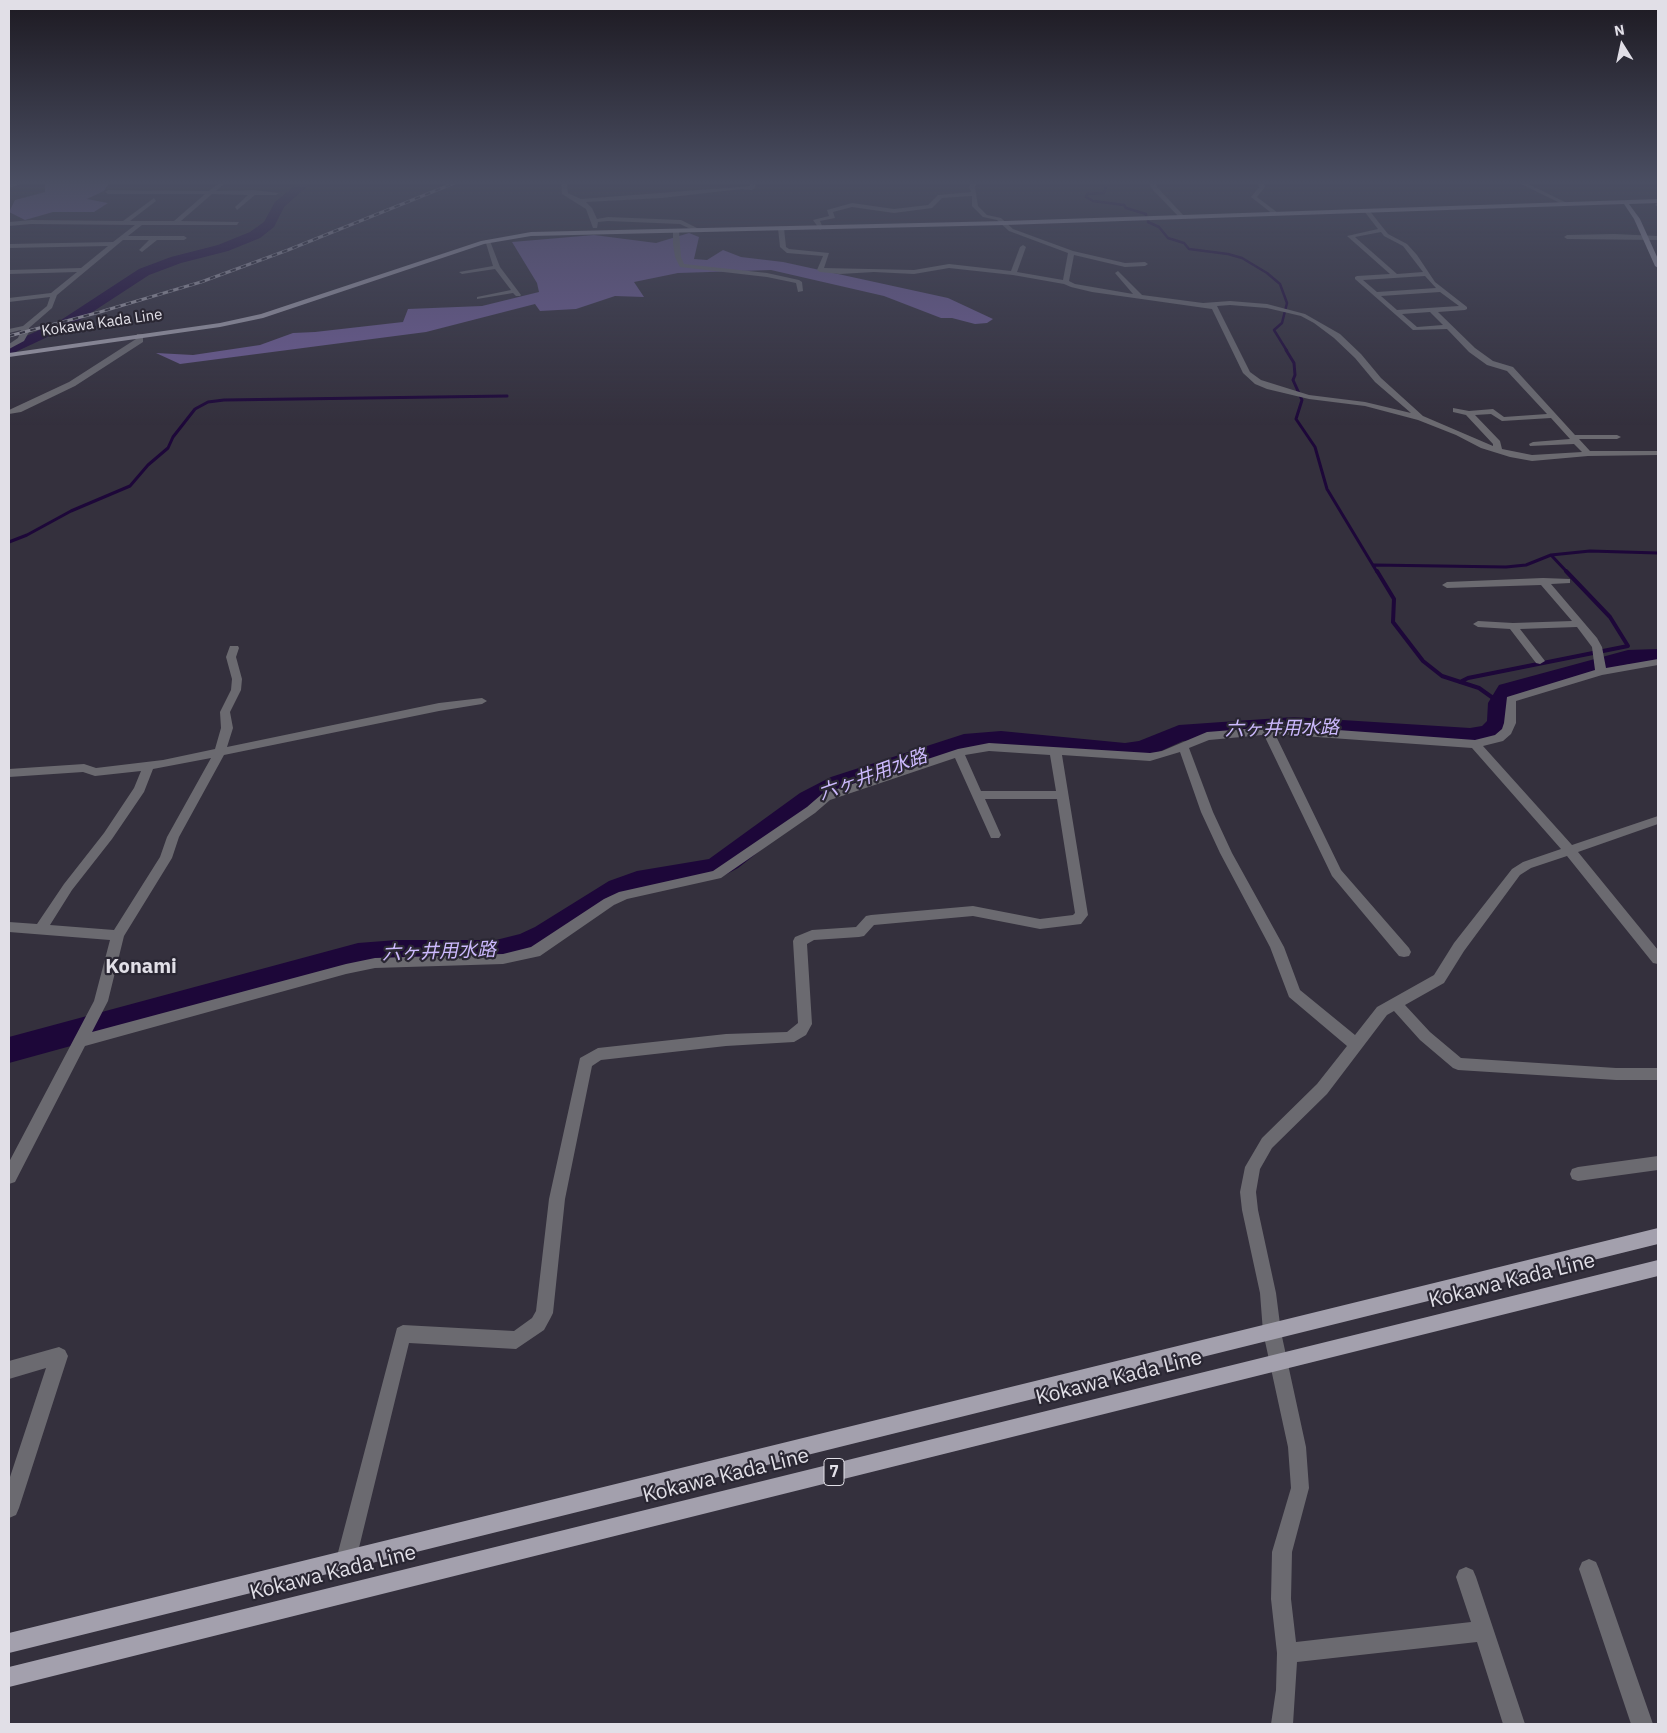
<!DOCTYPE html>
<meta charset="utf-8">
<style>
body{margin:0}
#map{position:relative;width:1667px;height:1733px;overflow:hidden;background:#34303d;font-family:"IBM Plex Sans",sans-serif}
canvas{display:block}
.frame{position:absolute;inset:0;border:10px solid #e1dfe7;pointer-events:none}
.north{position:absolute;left:1597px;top:20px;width:50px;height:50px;-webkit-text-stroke:4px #2a2733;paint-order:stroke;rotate:350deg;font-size:14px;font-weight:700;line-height:20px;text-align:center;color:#e1dfe7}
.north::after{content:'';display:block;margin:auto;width:18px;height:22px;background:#e1dfe7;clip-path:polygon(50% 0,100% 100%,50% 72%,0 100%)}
</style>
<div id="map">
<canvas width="1667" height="1733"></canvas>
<div class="frame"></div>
<div class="north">N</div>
</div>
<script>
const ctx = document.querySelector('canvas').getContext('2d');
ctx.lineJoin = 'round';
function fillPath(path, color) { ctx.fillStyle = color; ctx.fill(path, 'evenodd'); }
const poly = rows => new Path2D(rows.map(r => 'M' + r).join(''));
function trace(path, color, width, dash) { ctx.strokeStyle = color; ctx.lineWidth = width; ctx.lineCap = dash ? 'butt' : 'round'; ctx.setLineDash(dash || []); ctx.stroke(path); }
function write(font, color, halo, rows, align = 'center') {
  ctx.font = font + ' "IBM Plex Sans","Noto Sans JP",sans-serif'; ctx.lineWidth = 4.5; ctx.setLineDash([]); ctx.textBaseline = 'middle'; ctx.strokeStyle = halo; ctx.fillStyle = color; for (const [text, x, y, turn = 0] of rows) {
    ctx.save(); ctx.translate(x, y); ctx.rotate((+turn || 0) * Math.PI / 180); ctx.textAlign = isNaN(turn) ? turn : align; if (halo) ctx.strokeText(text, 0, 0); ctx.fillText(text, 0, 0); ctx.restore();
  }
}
fillPath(poly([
 [45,182,110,182,104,191,87,199,108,203,94,212,53,212,25,220,9,212,15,200,45,192],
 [689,233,699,237,694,259,707,260,723,250,741,257,783,262,948,298,993,319,987,323,975,324,952,318,941,318,884,296,771,270,678,273,634,282,644,297,615,296,576,309,540,311,535,304,426,332,180,364,156,353,193,355,260,345,293,333,315,332,403,322,408,309,482,306,539,292,537,283,512,242,594,235,656,243]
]), '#6e5c95');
trace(poly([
 [1107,182,1104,193,1087,194,1086,197,1093,201,1124,205,1126,208,1146,214,1146,216],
 [1148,220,1148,222,1159,227,1168,238,1184,243,1189,249,1228,254,1242,258,1267,273,1280,284,1287,303,1282,323,1274,330,1287,351]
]), '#1d0739', 2.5);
trace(poly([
 [1286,350,1294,363,1295,375,1293,380,1302,400,1296,419,1315,447,1327,489,1377,572],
 [9,542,27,535,71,511,130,486,148,465,168,448,173,437,195,409,208,402,224,400,507,396],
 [1551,555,1567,572],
 [1374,565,1506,567,1526,565,1551,555,1590,551,1658,553]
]), '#1d0739', 3);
trace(poly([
 [1377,571,1394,599,1393,622,1423,661,1442,676,1479,688,1500,703],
 [1460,682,1468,678,1628,646,1610,617,1566,571]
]), '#1d0739', 4);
fillPath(poly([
 [299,182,312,182,284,207,274,227,260,238,228,251,181,263,149,275,71,326,9,355,9,344,61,320,139,269,171,257,218,245,250,232,264,222,275,202,299,182],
 [1658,649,1658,663,1629,664,1516,695,1512,703,1511,723,1499,739,1470,744,1294,733,1183,741,1152,755,1125,759,1001,747,966,750,849,789,818,805,738,868,725,875,641,891,629,895,555,943,538,951,496,964,397,964,358,967,9,1063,9,1037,358,943,397,940,496,940,520,934,535,927,609,881,637,871,709,859,800,793,831,777,964,734,1001,731,1125,743,1139,741,1179,725,1294,717,1470,728,1482,726,1487,721,1488,703,1499,685,1628,650,1658,649]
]), '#1d0739');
fillPath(poly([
 [18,182,28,182,9,188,9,184,18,182],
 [220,182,226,182,216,191,254,190,279,193,276,195,255,195,237,210,235,207,248,195,212,194,181,221,239,222,237,225,142,225,128,236,184,236,187,238,184,240,157,240,142,252,139,250,149,240,123,240,57,295,52,308,29,328,29,332,24,341,9,349,9,344,18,338,21,330,9,333,9,329,23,326,47,306,50,297,9,302,9,298,51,293,77,272,9,274,9,270,81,268,108,246,9,248,9,244,113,242,135,225,31,224,9,226,9,222,31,220,123,221,154,198,156,201,130,221,174,221,205,194,108,194,105,192,108,190,209,191,220,182],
 [561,182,567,182,568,193,581,199,750,186,750,182,756,182,755,188,752,190,742,189,662,198,586,202,592,208,597,219,608,217,681,220,699,229,697,232,680,224,608,221,598,222,597,228,593,228,586,209,562,194,561,182],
 [971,182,977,182,975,187,978,206,987,215,1001,218,1013,229,1073,251,1125,263,1145,262,1148,264,1145,266,1125,267,1074,255,1069,281,1075,284,1133,294,1115,273,1118,271,1142,295,1203,303,1230,301,1267,304,1305,314,1340,334,1361,354,1381,378,1423,416,1493,446,1493,444,1466,415,1453,412,1453,408,1469,411,1493,409,1504,417,1547,414,1507,371,1487,365,1469,352,1447,329,1413,330,1355,279,1355,277,1357,276,1390,274,1347,236,1378,229,1364,211,1369,210,1388,234,1407,244,1417,255,1435,282,1467,307,1467,309,1465,310,1438,312,1475,348,1493,361,1513,367,1575,435,1617,435,1621,437,1617,439,1579,439,1590,451,1658,451,1658,455,1588,456,1532,461,1510,457,1481,448,1456,435,1418,420,1365,406,1309,399,1267,389,1255,384,1243,373,1212,309,1092,292,1071,287,1064,284,1013,275,949,268,914,274,874,272,840,274,820,272,817,270,823,256,787,253,780,247,778,228,781,226,784,228,786,247,789,249,829,253,824,268,914,270,949,264,1011,271,1020,247,1023,245,1026,247,1017,272,1063,280,1068,253,1009,231,997,220,983,217,972,206,972,196,942,198,932,208,894,213,852,207,833,212,835,218,820,221,823,228,820,230,813,220,829,216,827,210,852,203,894,209,928,205,938,195,971,192,969,187,971,182],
 [1381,232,1384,236,1403,246,1423,272,1397,274,1355,237,1381,232],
 [1425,276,1436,288,1377,292,1363,280,1425,276],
 [1440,292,1459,306,1397,310,1381,296,1440,292],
 [1230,305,1267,308,1301,316,1314,323,1334,338,1355,358,1375,382,1411,413,1365,402,1309,395,1261,380,1250,372,1217,306,1230,305],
 [1430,312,1443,325,1417,327,1402,314,1430,312],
 [1491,414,1502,421,1551,418,1570,439,1533,442,1529,444,1530,446,1574,444,1582,452,1532,455,1502,449,1500,441,1475,415,1491,414],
 [1149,182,1155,182,1157,187,1184,216,1184,218,1180,218,1152,189,1149,182],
 [1258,182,1264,182,1265,187,1257,197,1278,213,1278,215,1274,215,1251,197,1259,187,1258,182],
 [1517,182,1524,182,1569,204,1564,205,1517,182],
 [1658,202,1658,207,1655,205,1658,202],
 [676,229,679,231,681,257,684,264,767,273,799,280,802,282,803,291,798,292,796,283,767,277,680,267,675,257,673,244,673,231,676,229],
 [1614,234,1658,236,1658,240,1567,239,1564,237,1567,235,1614,234],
 [485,240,490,241,500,267,521,295,520,296,516,296,513,293,477,299,477,297,511,290,495,269,462,274,459,272,493,266,485,240],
 [137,334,143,334,143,342,75,386,21,412,9,414,9,410,69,382,136,339,137,334],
 [1543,578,1570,579,1570,583,1551,584,1597,638,1602,647,1606,668,1658,659,1658,665,1602,675,1516,701,1516,723,1511,734,1503,741,1483,746,1572,845,1658,816,1658,824,1578,852,1658,950,1658,964,1653,963,1567,856,1531,868,1520,875,1464,951,1444,983,1405,1005,1430,1032,1461,1058,1616,1068,1658,1068,1658,1080,1616,1080,1458,1070,1453,1068,1420,1040,1394,1011,1387,1015,1327,1094,1272,1148,1260,1169,1256,1192,1258,1210,1276,1293,1281,1332,1306,1447,1309,1488,1292,1552,1291,1599,1296,1642,1471,1622,1456,1577,1459,1570,1466,1567,1473,1570,1476,1577,1525,1724,1503,1724,1477,1642,1297,1662,1293,1724,1271,1724,1276,1690,1277,1653,1271,1599,1272,1552,1291,1488,1288,1447,1263,1332,1260,1293,1242,1210,1240,1192,1245,1167,1262,1138,1317,1084,1347,1046,1289,997,1270,947,1220,853,1201,812,1180,752,1150,761,1062,755,1088,915,1081,924,1040,929,973,916,874,925,864,936,859,937,814,940,807,944,812,1024,806,1035,794,1042,726,1046,601,1060,592,1066,565,1199,553,1313,550,1319,544,1330,516,1349,409,1343,356,1560,353,1567,346,1570,339,1567,336,1560,397,1328,403,1325,514,1331,532,1318,536,1311,549,1199,580,1058,598,1048,726,1034,787,1032,798,1023,793,941,795,937,812,930,856,927,866,916,871,915,973,906,1040,919,1073,915,1075,913,1057,799,985,799,1001,835,999,838,991,838,955,758,830,800,815,813,721,878,627,899,614,905,540,956,503,964,375,968,346,974,85,1046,15,1182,9,1184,9,1162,94,1001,110,940,9,932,9,922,37,924,64,884,104,833,134,788,141,771,95,776,83,772,9,777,9,769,84,764,96,768,163,760,215,749,221,728,220,712,231,690,232,679,226,657,230,646,238,646,239,648,236,657,242,679,241,690,230,712,233,728,227,747,439,703,482,698,487,701,482,704,439,711,224,755,179,837,172,858,124,936,108,1001,92,1032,346,964,375,958,503,954,531,947,604,899,619,892,713,871,807,807,822,794,958,749,989,743,1150,753,1162,751,1207,732,1283,726,1475,740,1495,735,1502,729,1504,723,1507,697,1595,670,1592,647,1577,627,1520,629,1545,661,1540,664,1536,663,1510,629,1478,627,1473,624,1478,621,1513,623,1572,621,1541,585,1447,588,1442,585,1447,582,1543,578],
 [1275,734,1472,748,1561,849,1523,862,1512,869,1454,943,1434,975,1377,1007,1355,1035,1300,990,1284,947,1232,853,1213,812,1189,748,1209,740,1264,735,1332,876,1399,956,1404,957,1409,956,1411,952,1409,948,1341,870,1275,734],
 [989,751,1050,755,1056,791,981,791,965,755,989,751],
 [211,758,167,837,160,857,114,930,50,925,72,890,112,839,144,792,153,769,211,758],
 [1658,1156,1658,1170,1578,1181,1572,1179,1570,1174,1572,1169,1578,1167,1658,1156],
 [59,1347,65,1350,68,1356,19,1508,16,1515,9,1518,9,1480,46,1368,9,1379,9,1361,59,1347],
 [1589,1559,1596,1562,1599,1569,1653,1724,1631,1724,1579,1569,1582,1562,1589,1559]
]), '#6b6a70');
fillPath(poly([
 [1658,199,1658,203,1629,204,1640,219,1658,259,1658,268,1655,266,1634,219,1624,204,1005,225,531,236,484,244,263,318,220,327,9,357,9,353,220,323,261,314,481,241,531,232,1005,221,1658,199],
 [1658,1228,1658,1244,9,1653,9,1633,1658,1228],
 [1658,1260,1658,1276,9,1687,9,1667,1658,1260]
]), '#a3a0ad');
const rail = poly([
 [9,336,100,312,201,282,288,250,457,182]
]);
trace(rail, '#a3a0aa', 3);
trace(rail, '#2a2733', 2, [5.5]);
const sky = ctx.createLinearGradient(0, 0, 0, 425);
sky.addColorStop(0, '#1d1a22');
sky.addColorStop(0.43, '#4a4e62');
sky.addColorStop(1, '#4a4e6200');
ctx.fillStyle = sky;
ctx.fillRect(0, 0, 1667, 425);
write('15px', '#e1dfe7', '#2a2733', [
 ["Kokawa Kada Line",102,323,-8]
]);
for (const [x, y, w] of [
 [834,1472,20]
]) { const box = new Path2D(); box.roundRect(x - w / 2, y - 13.5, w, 27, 4); ctx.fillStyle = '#2a2733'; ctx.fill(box); trace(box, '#e1dfe7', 1); }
write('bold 16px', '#e1dfe7', null, [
 ["7",834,1472]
]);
write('italic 19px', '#ccb9fd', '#2a2733', [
 ["六ヶ井用水路",1282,729,-1],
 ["六ヶ井用水路",873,775,-20],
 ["六ヶ井用水路",439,952,-2]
]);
write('bold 20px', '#e1dfe7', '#2a2733', [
 ["Konami",141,967]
]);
write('21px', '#e1dfe7', '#2a2733', [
 ["Kokawa Kada Line",1512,1281,-14],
 ["Kokawa Kada Line",1119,1378,-14],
 ["Kokawa Kada Line",726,1476,-14],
 ["Kokawa Kada Line",333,1573,-14]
]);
</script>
